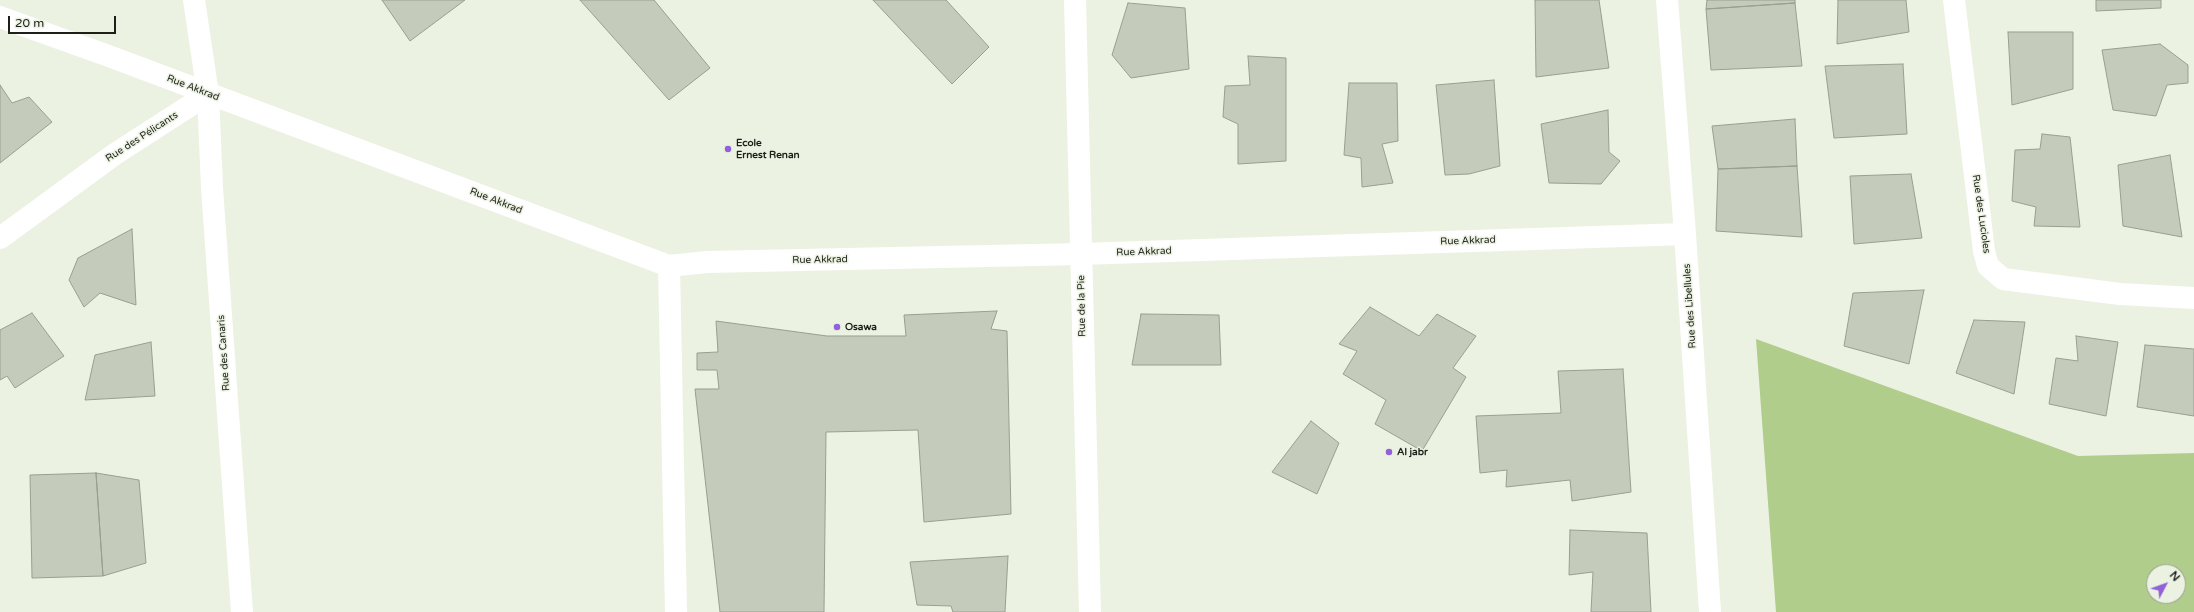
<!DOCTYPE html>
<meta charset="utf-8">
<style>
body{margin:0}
#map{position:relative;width:2194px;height:612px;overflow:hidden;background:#ebf2e2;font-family:"Varela Round",sans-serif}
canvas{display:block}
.north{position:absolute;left:2146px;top:564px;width:40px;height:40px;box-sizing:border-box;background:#ebf2e2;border:1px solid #999e92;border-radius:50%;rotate:49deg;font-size:11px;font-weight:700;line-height:16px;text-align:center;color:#1d1f19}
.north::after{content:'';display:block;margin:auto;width:14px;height:18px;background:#9161da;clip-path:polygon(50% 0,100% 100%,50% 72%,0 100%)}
.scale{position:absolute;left:8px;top:16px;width:108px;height:18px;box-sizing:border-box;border:2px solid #1d1f19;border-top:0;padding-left:5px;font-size:12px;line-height:14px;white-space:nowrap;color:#1d1f19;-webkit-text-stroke:3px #ebf2e2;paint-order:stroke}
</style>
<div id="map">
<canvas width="2194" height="612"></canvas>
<div class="north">N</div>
<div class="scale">20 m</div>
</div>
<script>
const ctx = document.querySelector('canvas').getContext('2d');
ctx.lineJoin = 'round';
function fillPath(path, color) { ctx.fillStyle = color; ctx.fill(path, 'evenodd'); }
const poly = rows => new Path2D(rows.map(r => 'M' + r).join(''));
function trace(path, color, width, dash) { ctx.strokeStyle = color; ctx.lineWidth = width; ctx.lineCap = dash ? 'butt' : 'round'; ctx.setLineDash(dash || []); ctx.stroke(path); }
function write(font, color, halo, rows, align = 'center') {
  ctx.font = font + ' "Varela Round",sans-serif'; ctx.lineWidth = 3; ctx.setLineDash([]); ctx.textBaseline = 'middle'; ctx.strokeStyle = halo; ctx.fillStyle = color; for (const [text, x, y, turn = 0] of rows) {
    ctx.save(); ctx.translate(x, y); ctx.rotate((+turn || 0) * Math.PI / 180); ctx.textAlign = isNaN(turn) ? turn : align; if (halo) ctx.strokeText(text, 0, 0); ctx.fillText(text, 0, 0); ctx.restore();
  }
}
fillPath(poly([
 [1756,339,2078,456,2194,453,2194,612,1776,612],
 [2154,572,2178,572,2178,596,2154,596]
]), '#b1cd8c');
const building = poly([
 [382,0,465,0,410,41,382,0],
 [580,0,654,0,710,68,669,100,580,0],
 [873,0,946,0,989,47,952,84,873,0],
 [1535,0,1599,0,1609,68,1536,77,1535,0],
 [1707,0,1795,0,1795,3,1706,9,1707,0],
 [1838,0,1906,0,1909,32,1837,44,1838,0],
 [2096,0,2161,0,2161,8,2096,11,2096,0],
 [1128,3,1185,8,1189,69,1131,78,1112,55,1128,3],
 [1795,3,1802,66,1711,70,1706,9,1795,3],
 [2008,32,2073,32,2073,89,2012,105,2008,32],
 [2160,44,2188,65,2188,83,2167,85,2156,116,2113,110,2102,50,2160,44],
 [1248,56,1286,58,1286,161,1238,164,1238,124,1223,117,1225,86,1250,85,1248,56],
 [1903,64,1907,134,1834,138,1825,66,1903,64],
 [1494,80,1500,166,1469,174,1445,175,1436,85,1494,80],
 [1349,83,1397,83,1398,141,1382,144,1393,183,1362,187,1361,158,1344,155,1349,83],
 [0,85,12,103,29,97,52,122,0,163,0,85],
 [1608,110,1609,152,1620,161,1601,184,1549,183,1541,124,1608,110],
 [1795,119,1797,166,1718,169,1712,126,1795,119],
 [2042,134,2070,137,2080,227,2034,226,2036,207,2012,201,2015,150,2040,149,2042,134],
 [2170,155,2182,237,2123,226,2118,165,2170,155],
 [1797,166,1802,237,1716,231,1718,169,1797,166],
 [1911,174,1922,238,1854,244,1850,176,1911,174],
 [132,229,136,305,100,293,84,307,69,280,78,258,132,229],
 [1924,290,1909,364,1844,346,1853,293,1924,290],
 [1370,307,1419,336,1437,314,1476,336,1453,368,1466,377,1422,451,1375,424,1386,400,1343,374,1357,351,1339,344,1370,307],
 [997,311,991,329,1007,331,1011,514,924,522,918,430,826,432,824,612,720,612,695,389,719,389,717,370,697,370,697,353,718,352,716,321,827,336,906,336,904,315,997,311],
 [32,313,64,356,15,388,7,376,0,380,0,330,32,313],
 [1141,314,1219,315,1221,365,1132,365,1141,314],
 [1974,320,2025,322,2014,394,1956,373,1974,320],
 [2076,336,2118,342,2106,416,2049,404,2056,358,2078,361,2076,336],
 [151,342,155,396,85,400,95,355,151,342],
 [2145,345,2194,349,2194,416,2137,407,2145,345],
 [1623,369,1631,492,1572,501,1570,480,1506,487,1507,470,1480,473,1476,416,1561,413,1558,371,1623,369],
 [1311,421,1339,443,1317,494,1272,472,1311,421],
 [96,473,139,480,146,563,103,576,96,473],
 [96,473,103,576,32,578,30,475,96,473],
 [1570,530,1647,533,1651,612,1591,612,1593,572,1569,575,1570,530],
 [1008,556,1005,612,953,612,951,606,917,605,910,562,1008,556]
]);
fillPath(building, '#c4cbbb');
trace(building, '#989f90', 1);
trace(poly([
 [1075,0,1090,612],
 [1667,0,1685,234,1710,612],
 [1954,0,1984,251,1988,266,2003,279,2120,294,2194,298],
 [0,17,106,55,669,266,707,262,1081,254,1685,234],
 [208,94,212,188,242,612],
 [0,238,115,154,208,94,194,0],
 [669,266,676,612]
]), '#fff', 22);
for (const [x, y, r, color] of [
 [728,149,4,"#9161da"],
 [837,327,4,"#9161da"],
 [1389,452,4,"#9161da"]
]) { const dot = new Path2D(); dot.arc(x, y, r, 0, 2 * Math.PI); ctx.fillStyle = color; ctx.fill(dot); trace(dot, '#ebf2e2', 1.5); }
write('10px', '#1d1f19', '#ebf2e2', [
 ["Rue Akkrad",193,88,21],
 ["Rue des Pélicants",142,137,-33],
 ["Rue Akkrad",496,201,21],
 ["Rue des Lucioles",1981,214,82],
 ["Rue Akkrad",1468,241,-2],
 ["Rue Akkrad",1144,252,-2],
 ["Rue Akkrad",820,260,-1],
 ["Rue de la Pie",1082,306,-91],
 ["Rue des Libellules",1690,306,-94],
 ["Rue des Canaris",224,353,-94]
]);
write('bold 10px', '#1d1f19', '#ebf2e2', [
 ["Ecole",736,143],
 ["Ernest Renan",736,155],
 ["Osawa",845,327],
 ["Al jabr",1397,452]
], 'left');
</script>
